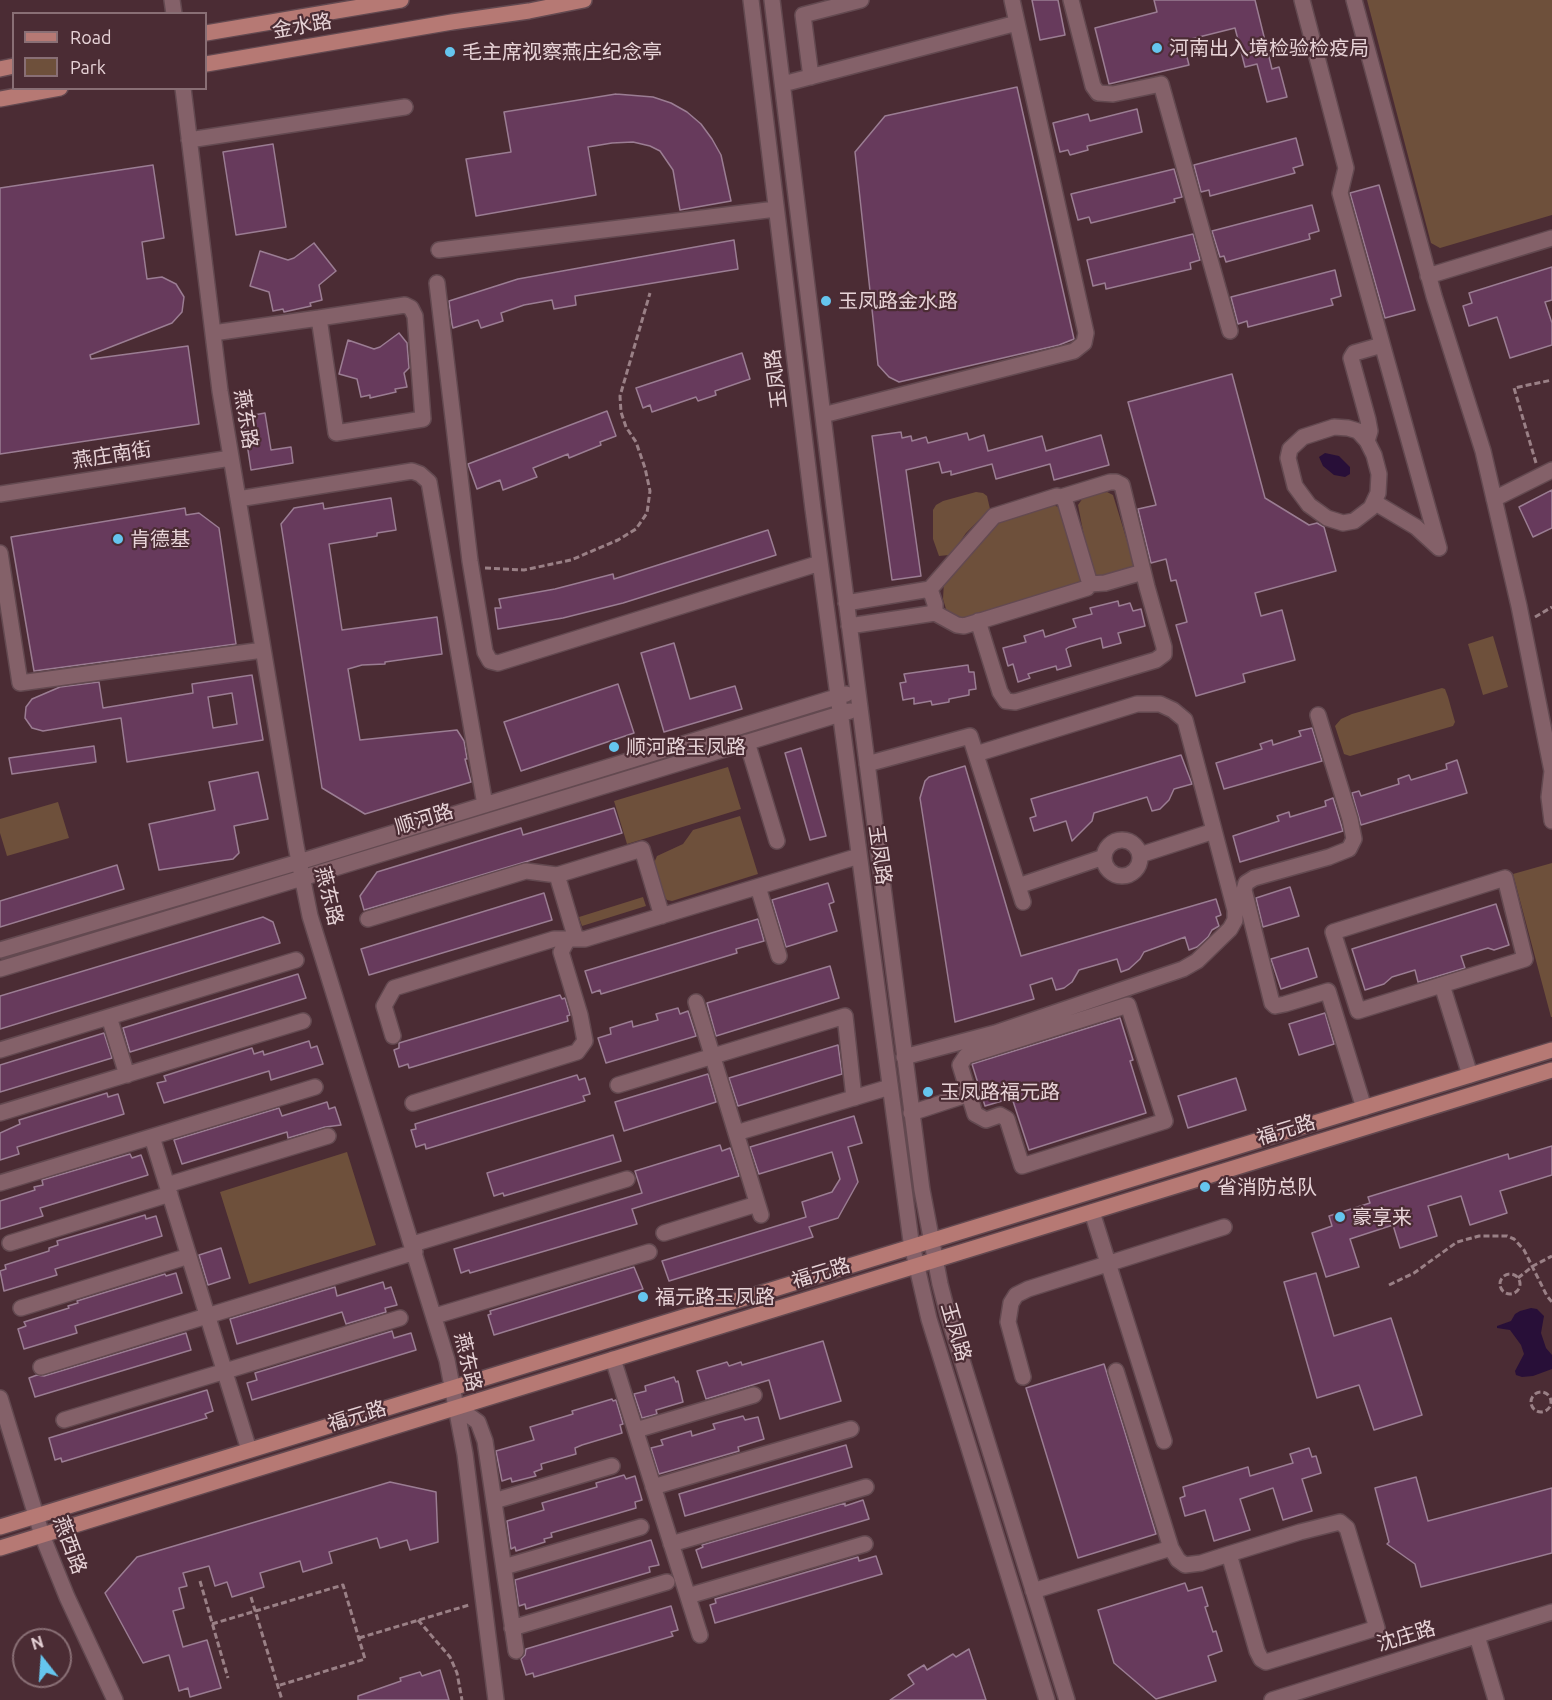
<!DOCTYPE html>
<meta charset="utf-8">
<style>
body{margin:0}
#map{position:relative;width:1552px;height:1700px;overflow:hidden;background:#4b2c34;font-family:Ubuntu,sans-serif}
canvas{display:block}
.legend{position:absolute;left:12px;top:12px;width:195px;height:78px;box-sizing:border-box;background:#4b2c34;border:2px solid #896f75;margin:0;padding:8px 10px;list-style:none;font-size:18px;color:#e7d3d7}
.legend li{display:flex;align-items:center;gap:12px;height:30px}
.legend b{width:30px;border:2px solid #896f75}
.north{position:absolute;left:12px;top:1628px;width:60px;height:60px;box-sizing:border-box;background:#4b2c34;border:2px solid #896f75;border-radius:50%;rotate:343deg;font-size:16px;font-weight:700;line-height:24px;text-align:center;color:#e7d3d7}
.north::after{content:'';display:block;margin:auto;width:21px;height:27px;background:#65c5ee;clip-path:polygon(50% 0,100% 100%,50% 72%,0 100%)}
</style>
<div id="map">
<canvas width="1552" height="1700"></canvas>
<ul class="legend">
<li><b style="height:8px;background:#b67974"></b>Road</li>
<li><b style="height:16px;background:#6e503b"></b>Park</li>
</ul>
<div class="north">N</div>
</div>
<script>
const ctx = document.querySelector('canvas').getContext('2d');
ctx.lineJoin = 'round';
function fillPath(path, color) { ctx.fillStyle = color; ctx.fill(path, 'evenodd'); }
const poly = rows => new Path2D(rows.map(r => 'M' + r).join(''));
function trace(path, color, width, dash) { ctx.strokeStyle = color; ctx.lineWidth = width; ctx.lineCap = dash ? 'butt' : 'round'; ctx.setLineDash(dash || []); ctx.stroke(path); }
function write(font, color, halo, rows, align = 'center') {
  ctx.font = font + ' Ubuntu,"Noto Sans SC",sans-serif'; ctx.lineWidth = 4.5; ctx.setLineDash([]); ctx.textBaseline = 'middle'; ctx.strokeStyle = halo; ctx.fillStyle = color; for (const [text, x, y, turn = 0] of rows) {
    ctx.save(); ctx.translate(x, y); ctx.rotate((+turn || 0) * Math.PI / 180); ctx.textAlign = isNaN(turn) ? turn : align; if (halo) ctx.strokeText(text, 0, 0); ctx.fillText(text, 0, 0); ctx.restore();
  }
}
fillPath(poly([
 [1367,0,1552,0,1552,215,1440,248,1431,243],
 [976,492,983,493,987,496,990,509,966,533,953,552,949,555,939,556,933,539,933,510,936,505,943,501],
 [1107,492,1113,495,1135,567,1103,578,1096,576,1091,572,1078,505,1083,498,1097,493],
 [1053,505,1061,508,1081,578,1079,583,1057,592,958,619,950,615,946,609,943,599,944,581,997,521],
 [1493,636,1508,687,1483,695,1468,644],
 [1442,688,1445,689,1448,697,1455,722,1453,726,1350,756,1344,754,1335,726,1341,719,1352,714],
 [728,767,741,809,627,844,614,801],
 [58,802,69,838,7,856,0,833,0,819],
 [740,816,758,874,672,901,667,900,664,896,654,863,657,856,683,844,693,830],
 [1552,863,1552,1017,1551,1017,1513,874],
 [643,897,646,906,582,926,579,917],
 [347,1152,376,1245,249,1284,220,1192]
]), '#6e503b');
fillPath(poly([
 [1325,453,1339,456,1350,467,1350,474,1345,477,1334,475,1323,466,1319,457],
 [1531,1308,1537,1309,1544,1316,1541,1333,1546,1348,1552,1355,1552,1369,1533,1376,1522,1377,1516,1375,1515,1371,1524,1354,1521,1345,1510,1330,1497,1328,1497,1326,1511,1321,1515,1314,1520,1311]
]), '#280f38');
const building = poly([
 [1032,0,1058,0,1065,35,1040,40,1032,0],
 [1154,0,1255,0,1272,69,1279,67,1287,97,1267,102,1257,64,1245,67,1235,28,1183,41,1189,65,1109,84,1095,28,1157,12,1154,0],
 [1017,87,1074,339,1059,345,899,382,889,377,878,365,855,152,885,116,1017,87],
 [616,94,653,97,671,103,687,112,701,124,712,139,721,155,731,201,680,210,673,170,660,151,650,146,633,142,612,143,588,147,596,195,476,216,466,159,511,152,504,112,616,94],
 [1137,109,1142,132,1087,146,1088,150,1070,155,1068,150,1060,152,1053,123,1088,114,1090,121,1137,109],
 [1296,138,1303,165,1293,168,1295,173,1210,196,1209,190,1201,192,1194,165,1296,138],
 [273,144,286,227,236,235,223,152,273,144],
 [153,165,164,238,142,242,147,279,162,277,176,284,184,297,182,312,172,323,90,355,91,359,188,346,199,424,0,454,0,188,153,165],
 [1174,169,1182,197,1174,199,1175,202,1091,223,1089,217,1078,220,1071,194,1174,169],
 [1379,185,1415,310,1385,318,1350,193,1379,185],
 [1312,205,1319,231,1309,234,1310,239,1226,262,1224,256,1220,257,1212,231,1312,205],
 [1193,234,1200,260,1190,263,1191,269,1106,289,1105,283,1093,286,1087,260,1193,234],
 [734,240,738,269,575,296,576,305,554,309,552,300,524,305,501,313,503,321,481,328,478,320,453,328,452,324,449,301,518,279,734,240],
 [314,243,336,271,319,285,322,300,310,303,311,306,284,312,283,309,273,311,269,292,250,286,260,251,288,260,294,258,314,243],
 [1552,267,1552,300,1545,302,1552,323,1552,345,1510,358,1497,317,1469,326,1463,306,1472,303,1469,293,1552,267],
 [1335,270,1341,296,1331,299,1333,305,1248,327,1247,321,1238,324,1231,297,1335,270],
 [399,333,407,343,409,368,404,373,407,387,395,389,396,392,370,398,370,395,361,397,357,379,339,374,348,340,374,349,380,347,399,333],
 [742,353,750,379,715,391,716,395,698,401,696,397,652,412,650,405,643,408,636,388,742,353],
 [1232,374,1265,498,1309,525,1317,523,1324,527,1336,571,1255,593,1261,616,1282,610,1295,660,1243,674,1245,682,1196,696,1176,625,1187,622,1176,580,1171,581,1166,559,1151,563,1138,509,1156,505,1128,402,1232,374],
 [607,411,616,436,600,442,601,445,569,458,568,454,533,468,537,477,503,490,500,480,477,489,468,464,607,411],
 [265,413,271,450,291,447,293,463,251,470,243,417,265,413],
 [901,432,902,438,911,436,912,441,926,437,928,443,967,433,969,440,984,435,988,451,1042,436,1046,451,1101,435,1109,465,1054,480,1050,464,996,479,992,464,951,475,951,471,942,473,939,462,906,470,921,576,892,580,872,436,901,432],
 [1552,490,1552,528,1533,537,1519,507,1552,490],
 [391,498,396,530,377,533,377,536,329,544,342,630,437,617,442,654,385,662,385,664,362,665,348,669,360,740,457,730,464,741,467,759,465,759,471,782,365,814,322,788,281,524,294,508,323,503,324,509,391,498],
 [185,508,186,515,199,513,219,528,236,644,34,671,11,537,185,508],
 [768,530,776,555,623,603,563,618,498,629,495,608,501,608,499,599,555,589,613,574,614,579,768,530],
 [1118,601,1119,606,1130,603,1133,611,1141,609,1145,626,1118,633,1121,643,1103,648,1101,638,1069,647,1066,649,1071,666,1057,670,1056,666,1028,674,1030,678,1018,682,1013,664,1008,666,1003,648,1026,642,1024,636,1043,630,1045,637,1076,627,1073,619,1092,614,1090,608,1118,601],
 [674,643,690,699,735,686,742,709,664,732,641,653,674,643],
 [968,665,969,672,974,672,976,689,969,690,969,695,949,699,949,702,932,705,931,701,914,704,914,698,903,700,900,683,906,682,904,674,968,665],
 [252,675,263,740,127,762,121,718,43,731,32,728,25,718,26,707,32,699,60,687,99,682,103,708,193,693,192,684,252,675],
 [232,693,237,724,213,728,208,697,232,693],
 [618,684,634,733,521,771,504,722,618,684],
 [1312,728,1322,761,1224,789,1216,763,1262,749,1260,744,1272,740,1273,745,1301,736,1299,731,1312,728],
 [94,746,96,762,12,774,9,758,94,746],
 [801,748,826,836,810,840,785,753,801,748],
 [1181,755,1192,784,1174,789,1169,800,1160,809,1152,811,1147,797,1094,813,1092,821,1072,841,1066,821,1034,831,1030,818,1036,816,1031,799,1181,755],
 [1457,760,1467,793,1361,825,1352,793,1359,791,1361,796,1399,784,1398,779,1409,775,1411,780,1447,769,1446,764,1457,760],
 [965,766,1021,956,1216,899,1221,915,1216,917,1219,926,1212,930,1208,937,1197,947,1189,950,1185,937,1144,952,1140,959,1129,969,1121,972,1117,959,1079,970,1072,982,1064,988,1056,990,1052,978,1030,985,1034,999,955,1022,920,798,925,781,929,777,965,766],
 [258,772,268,819,234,826,239,853,233,859,159,870,149,824,215,810,209,782,258,772],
 [1333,798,1343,831,1240,862,1233,836,1279,821,1277,816,1289,812,1290,817,1326,806,1325,801,1333,798],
 [614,808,622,833,364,910,360,896,377,872,521,828,523,835,614,808],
 [117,865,124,889,0,927,0,901,117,865],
 [828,883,834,902,829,904,837,931,786,947,772,900,828,883],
 [1290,887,1299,916,1263,927,1256,898,1290,887],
 [544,893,552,920,369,975,361,949,544,893],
 [1496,904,1509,945,1494,950,1488,948,1461,956,1465,968,1418,982,1415,970,1392,977,1384,984,1365,990,1352,949,1496,904],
 [263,917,273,922,280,943,0,1029,0,996,263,917],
 [758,919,764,941,736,949,737,953,601,994,600,990,592,993,585,971,758,919],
 [1308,948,1317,977,1281,989,1271,959,1308,948],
 [830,966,839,998,716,1036,707,1003,830,966],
 [298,974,306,998,130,1052,123,1028,298,974],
 [560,995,562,999,565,998,570,1015,567,1016,568,1021,409,1068,408,1064,399,1067,394,1050,399,1048,399,1043,560,995],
 [678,1008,680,1014,688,1011,696,1036,606,1063,598,1038,611,1034,610,1028,632,1021,633,1027,658,1020,656,1014,678,1008],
 [1325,1013,1334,1044,1299,1055,1289,1024,1325,1013],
 [1120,1018,1133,1060,1130,1061,1146,1113,1029,1150,1012,1098,985,1106,972,1064,1120,1018],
 [104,1033,112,1058,0,1092,0,1065,104,1033],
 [309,1041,311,1048,317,1046,323,1064,271,1080,269,1071,164,1103,157,1083,166,1081,164,1076,252,1048,254,1054,263,1051,264,1055,309,1041],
 [838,1045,842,1074,738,1106,729,1078,838,1045],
 [708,1074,716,1102,624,1131,615,1102,708,1074],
 [577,1075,579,1080,585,1078,590,1094,583,1096,585,1101,426,1149,425,1144,416,1147,411,1130,416,1129,415,1124,577,1075],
 [1236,1078,1246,1110,1188,1128,1178,1096,1236,1078],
 [107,1093,108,1097,118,1094,124,1114,17,1147,19,1154,0,1160,0,1133,20,1124,19,1120,107,1093],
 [327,1102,329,1109,335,1107,341,1125,325,1127,288,1138,287,1132,182,1164,174,1140,279,1108,282,1116,327,1102],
 [854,1116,862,1143,848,1147,858,1182,838,1218,809,1227,813,1237,669,1281,662,1261,806,1217,802,1202,832,1192,840,1179,832,1152,759,1174,750,1147,854,1116],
 [613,1135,621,1161,504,1196,503,1193,494,1196,487,1173,613,1135],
 [720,1145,722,1151,730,1148,739,1176,632,1209,637,1224,470,1273,469,1270,461,1273,454,1249,642,1193,635,1171,720,1145],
 [1552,1146,1552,1175,1500,1191,1507,1213,1470,1225,1461,1196,1428,1206,1437,1236,1400,1248,1393,1225,1350,1239,1359,1267,1326,1277,1312,1233,1332,1226,1329,1216,1370,1203,1368,1197,1469,1166,1508,1154,1509,1159,1552,1146],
 [130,1154,132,1158,141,1155,148,1175,40,1208,43,1216,0,1229,0,1201,35,1190,34,1187,43,1185,42,1180,130,1154],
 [145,1215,146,1219,156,1216,162,1236,55,1269,57,1275,4,1291,0,1271,6,1269,5,1265,49,1251,49,1248,58,1245,57,1241,145,1215],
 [221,1248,230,1278,208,1285,199,1255,221,1248],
 [634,1267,643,1289,494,1335,488,1315,491,1314,490,1311,634,1267],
 [176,1273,182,1293,75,1326,77,1333,24,1349,18,1329,26,1326,24,1322,69,1308,68,1306,78,1303,77,1301,165,1274,166,1276,176,1273],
 [1316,1273,1334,1336,1391,1318,1422,1415,1374,1430,1359,1385,1317,1398,1284,1282,1316,1273],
 [383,1282,385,1289,391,1287,397,1305,385,1308,386,1312,346,1324,342,1312,237,1344,230,1319,335,1287,337,1296,383,1282],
 [392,1331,394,1338,411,1333,416,1350,252,1400,247,1383,257,1380,255,1373,392,1331],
 [186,1333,191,1350,35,1397,29,1378,37,1375,44,1376,186,1333],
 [823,1341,841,1401,780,1419,769,1380,706,1399,697,1371,727,1362,729,1366,741,1362,742,1365,823,1341],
 [1104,1364,1156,1534,1078,1558,1026,1388,1104,1364],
 [674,1377,676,1382,678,1381,683,1402,656,1410,657,1414,642,1418,634,1394,646,1391,645,1386,674,1377],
 [207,1390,213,1411,205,1414,207,1418,62,1462,61,1458,55,1460,49,1438,207,1390],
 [612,1399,613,1401,616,1400,623,1424,620,1425,622,1433,582,1445,575,1448,576,1454,541,1464,542,1469,534,1472,536,1476,512,1482,511,1478,502,1481,496,1451,534,1440,530,1427,573,1414,572,1411,612,1399],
 [743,1416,745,1420,758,1417,764,1439,738,1447,739,1451,659,1474,651,1448,663,1445,661,1440,691,1431,692,1436,715,1429,713,1424,743,1416],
 [846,1445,852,1467,685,1516,679,1494,846,1445],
 [1309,1448,1312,1457,1316,1456,1321,1473,1302,1479,1312,1511,1283,1520,1273,1488,1240,1499,1250,1530,1214,1541,1205,1510,1185,1516,1180,1498,1185,1496,1183,1487,1248,1467,1250,1476,1293,1463,1290,1454,1309,1448],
 [624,1475,626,1479,635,1476,642,1500,635,1502,636,1508,551,1533,552,1537,544,1539,545,1542,516,1551,515,1547,511,1549,507,1521,544,1510,542,1503,597,1487,596,1483,624,1475],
 [1416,1477,1428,1521,1552,1488,1552,1553,1421,1587,1415,1564,1387,1544,1389,1542,1375,1488,1416,1477],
 [390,1482,436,1492,438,1542,410,1550,407,1540,380,1548,377,1538,329,1552,332,1563,303,1572,300,1561,260,1573,264,1587,232,1597,227,1582,215,1586,209,1566,183,1573,187,1586,179,1588,184,1608,173,1611,183,1647,207,1640,221,1688,190,1697,188,1688,179,1691,169,1655,143,1663,105,1593,137,1557,390,1482],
 [863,1500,869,1519,702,1568,696,1550,703,1547,702,1545,845,1503,845,1506,863,1500],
 [651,1540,659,1565,649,1567,650,1572,526,1609,525,1604,519,1606,515,1580,651,1540],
 [876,1556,882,1574,715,1623,710,1605,716,1603,715,1599,858,1557,859,1561,876,1556],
 [1185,1583,1188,1591,1202,1587,1208,1606,1205,1607,1213,1632,1216,1631,1222,1651,1208,1656,1216,1681,1156,1699,1114,1663,1098,1610,1185,1583],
 [671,1606,678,1630,671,1632,673,1636,534,1677,533,1673,526,1675,521,1659,525,1655,526,1649,671,1606],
 [969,1649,986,1700,890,1700,914,1684,908,1675,924,1665,927,1670,953,1654,956,1657,969,1649],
 [440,1670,449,1700,358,1700,358,1696,401,1681,400,1678,420,1672,422,1676,440,1670]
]);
fillPath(building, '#673a5c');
trace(building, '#9b7d93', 1.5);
const minor = poly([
 [172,0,174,14],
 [751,0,813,509,911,1241,929,1319,1047,1700],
 [772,0,834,506,922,1190,940,1284,948,1315,1067,1700],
 [1071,0,1093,86,1098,93,1113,94,1161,84,1230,331],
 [1302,0,1346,168,1340,193,1439,548],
 [1354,0,1434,296,1483,451,1519,606,1552,771,1549,797,1552,821],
 [811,77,803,15,861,0],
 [783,84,1017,23],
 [183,88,220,391,296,846,310,916,447,1360,465,1454,496,1700],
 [189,140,405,107],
 [439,250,776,209],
 [1428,276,1552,238],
 [437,283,470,561,485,652,490,661,498,663,820,563],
 [213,333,319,318,405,305,411,308,415,316,423,419,336,433,319,318],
 [823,415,1074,351,1084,343,1086,333,1012,0],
 [1334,427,1348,428,1358,431,1367,441,1374,455,1379,474,1378,493,1371,508,1354,521,1343,523,1327,518,1309,505,1295,486,1288,458,1290,449,1303,437,1334,427],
 [1367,441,1370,431,1368,420,1351,358,1354,353,1382,345],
 [0,494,231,458],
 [238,499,412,471,420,474,429,482,485,805],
 [1494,499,1552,470],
 [1374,502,1416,527,1439,548],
 [0,553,20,683,263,650],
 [1090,584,1105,583,1143,572],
 [930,589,994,516,1057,496,1061,497,1065,501,1090,584,1087,588,964,626,957,625,935,613],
 [846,603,930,589,935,604,935,613,849,626],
 [978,621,1000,692,1006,701,1015,702,1156,660,1164,654,1164,647,1147,587,1122,485,1116,482,1110,482,1061,497],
 [1318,715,1350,819,1354,839,1349,849,1329,857,1254,878,1246,883,1244,890,1272,1003,1275,1006,1285,1004,1328,991,1364,1108],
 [747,742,777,841],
 [867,764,970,736,1023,902],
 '1104 858a18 18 0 1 1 36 0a18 18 0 1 1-36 0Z',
 [1140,855,1214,831],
 [1505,878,1525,959,1358,1011,1333,932,1505,878],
 [1018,886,1104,857],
 [758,887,779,956],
 [368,919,526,871,557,875],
 [576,939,557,875,642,849,662,916],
 [0,950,299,862,846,694],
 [0,969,302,878,850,711],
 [1442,985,1470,1075],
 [696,1002,761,1215],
 [1128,1005,1165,1121,1022,1166,1007,1119,1000,1115,986,1120,975,1114,960,1065,966,1056,1128,1005],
 [109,1017,127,1075],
 [393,1036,384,1006,394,988,554,939,585,939,859,856],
 [0,1050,296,960],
 [904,1057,995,1033,1183,969,1197,961,1230,929,1235,920,1235,910,1185,720,1173,710,1160,704,1137,704,976,754],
 [618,1085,845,1016,854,1098],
 [413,1103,577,1052,585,1041,580,1015,561,952,568,939],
 [0,1113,303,1021],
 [911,1113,969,1094],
 [736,1133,890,1087],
 [152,1137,249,1450],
 [0,1183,315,1087],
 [167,1185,328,1136],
 [1092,1212,1164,1441],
 [664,1233,757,1204],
 [10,1243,170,1194],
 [413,1244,627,1179],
 [21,1308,189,1256],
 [435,1316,649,1252],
 [613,1359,700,1635],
 [41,1367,415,1252],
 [1116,1371,1171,1548,1178,1560,1185,1565,1201,1563,1229,1554,1300,1532,1340,1522,1347,1528,1377,1628,1266,1662,1261,1659,1257,1651,1229,1554],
 [1023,1377,1008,1322,1011,1303,1016,1295,1028,1289,1224,1227],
 [0,1398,42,1535,67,1597,115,1700],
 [457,1407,478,1422,485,1441,516,1651],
 [64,1420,400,1318],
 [636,1430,754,1395],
 [653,1487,851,1429],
 [494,1501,612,1466],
 [671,1544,866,1487],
 [504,1567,641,1527],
 [1033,1591,1171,1548],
 [688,1596,865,1544],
 [512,1628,667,1582],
 [1477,1636,1496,1700],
 [1272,1700,1552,1612]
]);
const major = poly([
 [206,33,401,0],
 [206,64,452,22,529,11,584,0],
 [0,69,14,66],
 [0,99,60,88],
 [0,1527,1552,1050],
 [0,1548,1552,1070]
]);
trace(minor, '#634950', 18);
trace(major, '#634950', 18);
trace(poly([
 [1536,463,1514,388,1552,380],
 [485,568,524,570,571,560,618,540,636,529,647,513,650,491,645,468,636,442,626,427,621,412,620,396,650,293],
 [1535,617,1552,607],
 '1500 1284a10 10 0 1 1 20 0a10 10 0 1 1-20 0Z',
 [1518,1278,1533,1266,1552,1256],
 [1389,1285,1414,1273,1457,1242,1479,1236,1507,1236,1514,1239,1524,1250,1547,1296,1552,1302],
 '1531 1402a10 10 0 1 1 20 0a10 10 0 1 1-20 0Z',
 [200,1581,228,1678],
 [251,1597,282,1700],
 [418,1620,450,1657,457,1673,462,1700],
 [212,1624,343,1585,365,1659,277,1686],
 [359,1638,469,1605]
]), '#9a8086', 3, [6, 3]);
trace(minor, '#846169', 15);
trace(major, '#b67974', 15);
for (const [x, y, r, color] of [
 [1157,48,6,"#65c5ee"],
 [450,52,6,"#65c5ee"],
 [826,301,6,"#65c5ee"],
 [118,539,6,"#65c5ee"],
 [614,747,6,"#65c5ee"],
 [928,1092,6,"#65c5ee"],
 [1205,1187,6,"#65c5ee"],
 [1340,1217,6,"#65c5ee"],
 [643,1297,6,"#65c5ee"]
]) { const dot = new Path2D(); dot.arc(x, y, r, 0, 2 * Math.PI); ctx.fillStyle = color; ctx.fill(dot); trace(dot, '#4b2c34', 2); }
write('20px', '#e7d3d7', '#4b2c34', [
 ["金水路",302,26,-10],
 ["玉凤路",776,379,-97],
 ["燕东路",246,419,81],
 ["燕庄南街",112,455,-9],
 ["顺河路",424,819,-17],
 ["玉凤路",880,855,82],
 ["燕东路",329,896,76],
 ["福元路",1286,1130,-17],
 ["福元路",821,1273,-17],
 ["玉凤路",956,1332,74],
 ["燕东路",468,1362,77],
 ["福元路",357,1416,-17],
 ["燕西路",70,1545,70],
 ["沈庄路",1406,1636,-17]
]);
write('20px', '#e7d3d7', '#4b2c34', [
 ["河南出入境检验检疫局",1169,48],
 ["毛主席视察燕庄纪念亭",462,52],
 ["玉凤路金水路",838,301],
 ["肯德基",130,539],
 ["顺河路玉凤路",626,747],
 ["玉凤路福元路",940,1092],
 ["省消防总队",1217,1187],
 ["豪享来",1352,1217],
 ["福元路玉凤路",655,1297]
], 'left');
</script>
